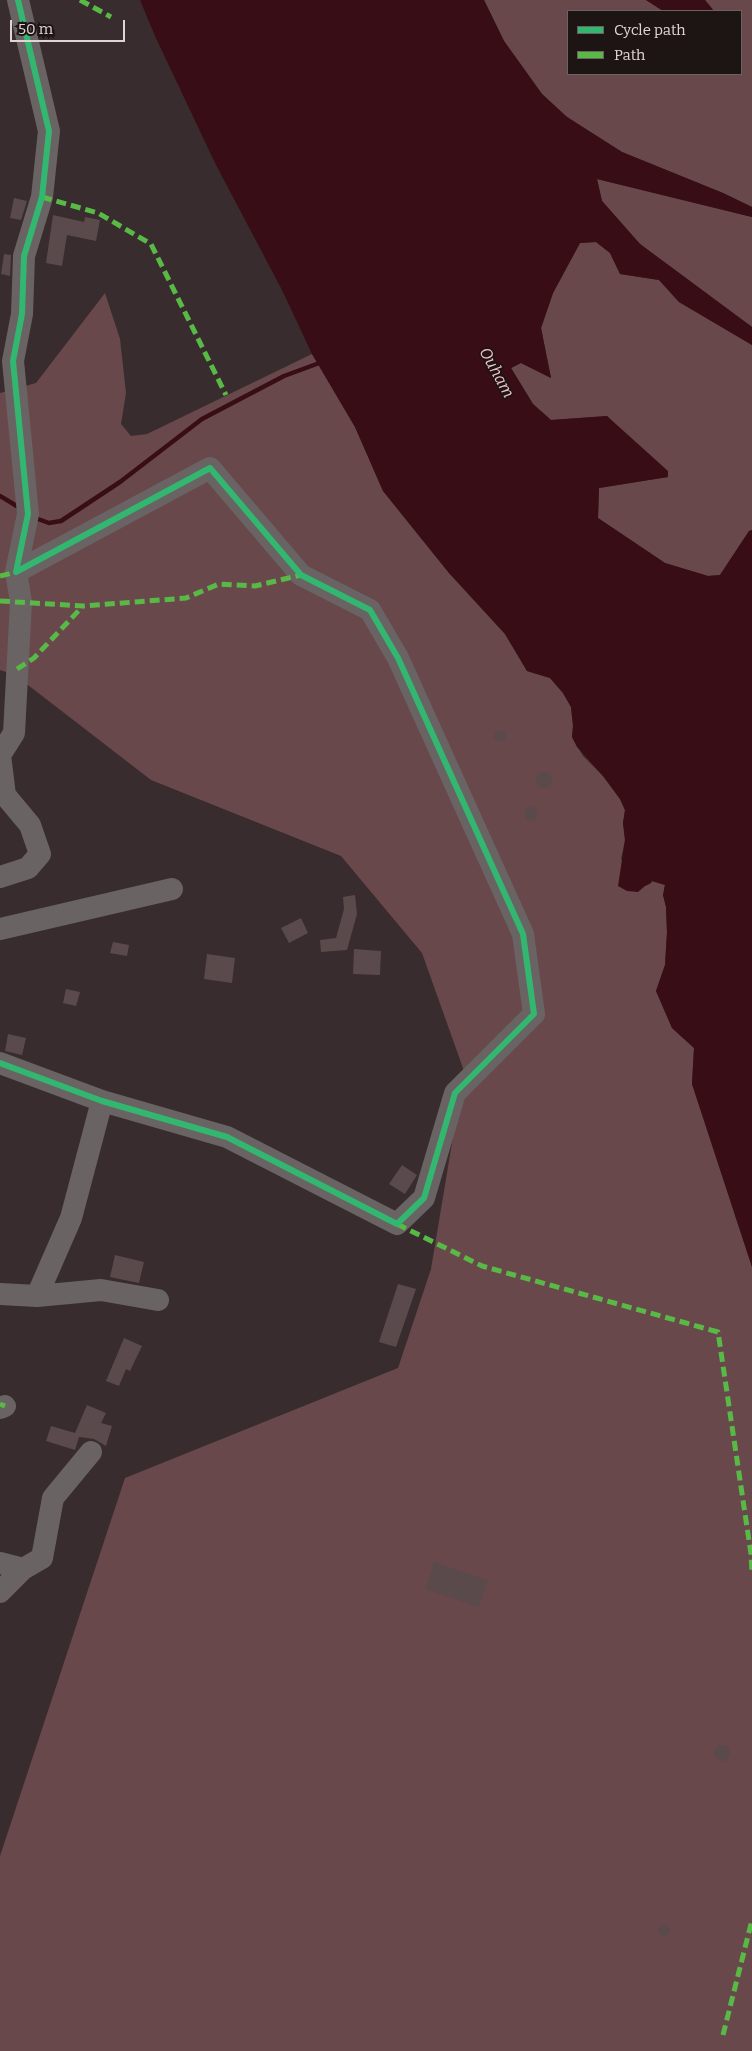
<!DOCTYPE html>
<style>
body{margin:0}
#map{position:relative;width:752px;height:2051px;overflow:hidden;background:#382c2e;font-family:Bitter,serif}
canvas{display:block}
.legend{position:absolute;left:567px;top:10px;width:175px;height:65px;box-sizing:border-box;background:#1d1414;border:1px solid #6c6161;margin:0;padding:6px 9px;list-style:none;font-size:15px;color:#e2d4d5}
.legend li{display:flex;align-items:center;gap:10px;height:25px}
.legend b{width:25px;border:1px solid #6c6161}
.scale{position:absolute;left:10px;top:20px;width:115px;height:22px;box-sizing:border-box;border:2px solid #e2d4d5;border-top:0;padding-left:6px;font-size:15px;line-height:18px;white-space:nowrap;color:#e2d4d5;-webkit-text-stroke:4px #1d1414;paint-order:stroke}
</style>
<div id="map">
<canvas width="752" height="2051"></canvas>
<ul class="legend">
<li><b style="height:6px;background:#33b770"></b>Cycle path</li>
<li><b style="height:6px;background:#58b947"></b>Path</li>
</ul>
<div class="scale">50 m</div>
</div>
<script>
const ctx = document.querySelector('canvas').getContext('2d');
ctx.lineJoin = 'round';
function fillPath(path, color) { ctx.fillStyle = color; ctx.fill(path, 'evenodd'); }
const poly = rows => new Path2D(rows.map(r => 'M' + r).join(''));
function trace(path, color, width, dash) { ctx.strokeStyle = color; ctx.lineWidth = width; ctx.lineCap = dash ? 'butt' : 'round'; ctx.setLineDash(dash || []); ctx.stroke(path); }
function write(font, color, halo, rows, align = 'center') {
  ctx.font = font + ' Bitter,serif'; ctx.lineWidth = 4; ctx.setLineDash([]); ctx.textBaseline = 'middle'; ctx.strokeStyle = halo; ctx.fillStyle = color; for (const [text, x, y, turn = 0] of rows) {
    ctx.save(); ctx.translate(x, y); ctx.rotate((+turn || 0) * Math.PI / 180); ctx.textAlign = isNaN(turn) ? turn : align; if (halo) ctx.strokeText(text, 0, 0); ctx.fillText(text, 0, 0); ctx.restore();
  }
}
fillPath(poly([
 [484,0,646,0,663,11,568,11,568,74,741,74,741,11,714,11,705,0,752,0,752,207,723,193,622,152,567,117,542,94,504,41],
 [597,179,752,217,752,327,640,244,602,201],
 [596,242,610,253,620,274,659,280,679,302,752,345,752,530,749,531,720,575,708,576,665,563,598,518,599,488,668,477,607,416,551,420,533,404,511,368,521,363,551,378,541,328,553,293,580,243],
 [105,293,120,339,126,393,121,424,131,436,147,434,312,354,355,427,383,491,449,573,505,634,527,671,550,678,563,693,571,707,573,726,572,737,583,756,603,776,620,799,625,810,623,823,625,840,621,859,645,886,651,883,652,881,665,885,663,895,666,907,667,932,665,965,656,991,672,1028,694,1048,692,1084,752,1267,752,2051,0,2051,0,1856,125,1478,398,1368,431,1269,464,1071,422,953,341,856,151,780,15,675,0,670,0,393,36,383]
]), '#69484b');
fillPath(poly([
 [140,0,484,0,504,41,542,94,567,117,622,152,723,193,752,207,752,217,597,179,602,201,640,244,752,327,752,345,679,302,659,280,620,274,610,253,596,242,580,243,553,293,541,328,551,378,521,363,511,368,533,404,551,420,607,416,668,471,668,477,599,488,598,518,665,563,708,576,720,575,749,531,752,530,752,1267,692,1084,694,1048,672,1028,656,991,665,965,667,932,666,907,663,895,665,885,652,881,651,883,645,886,638,892,627,891,618,886,625,840,623,823,625,810,620,799,603,776,577,747,572,737,573,726,571,707,563,693,550,678,527,671,505,634,449,573,383,491,355,427,312,354,282,290,215,163,155,36],
 [646,0,705,0,714,11,663,11]
]), '#390d15');
trace(poly([
 [0,496,20,508],
 [35,518,49,523,61,521,120,482,202,419,284,376,322,362]
]), '#390d15', 4.5);
fillPath(poly([
 [14,198,27,201,21,220,10,218],
 [53,215,84,222,85,217,100,220,96,241,67,235,62,266,46,263],
 [4,254,11,255,10,276,1,274],
 '494 736a6 6 0 1 1 12 0a6 6 0 1 1-12 0Z',
 '536 780a8 8 0 1 1 16 0a8 8 0 1 1-16 0Z',
 '524 814a7 7 0 1 1 14 0a7 7 0 1 1-14 0Z',
 [355,895,357,914,347,950,321,952,320,940,336,938,344,909,343,897],
 [301,918,308,933,289,943,281,928],
 [113,942,129,945,127,956,110,953],
 [354,949,381,951,380,975,353,974],
 [207,954,235,958,232,983,204,979],
 [66,989,80,992,76,1006,63,1003],
 [8,1034,26,1038,22,1055,5,1051],
 [402,1165,417,1175,405,1194,389,1184],
 [115,1255,144,1262,139,1283,110,1277],
 [398,1284,416,1289,396,1347,379,1342],
 [124,1338,142,1346,130,1371,126,1369,119,1386,106,1381],
 [87,1405,106,1413,101,1423,112,1426,106,1446,94,1439,79,1437,75,1450,46,1441,51,1426,75,1433],
 [434,1562,488,1580,479,1607,425,1589],
 '714 1753a8 8 0 1 1 16 0a8 8 0 1 1-16 0Z',
 '658 1930a6 6 0 1 1 12 0a6 6 0 1 1-12 0Z'
]), '#5b4a4c');
trace(poly([
 [0,755,14,733,21,602,16,572],
 [0,755,5,795,30,825,40,854,28,868,0,877],
 [0,929,172,889],
 [0,1063,102,1101,227,1137,397,1224,424,1198,455,1093,534,1014,523,934,398,658,370,610,301,575,210,468,16,572,28,514,13,361,22,314,24,256,42,197,49,131,18,0],
 [0,1294,37,1296,101,1290,158,1300],
 [37,1296,71,1218,102,1101],
 [0,1408,5,1406],
 [0,1563,23,1569],
 [0,1592,23,1569,42,1558,53,1498,91,1452]
]), '#696364', 22);
trace(poly([
 [80,0,111,17],
 [42,197,98,213,151,244,226,395],
 [0,576,16,572],
 [0,601,83,606,186,598,219,584,255,586,301,575],
 [17,669,34,658,83,606],
 [397,1224,482,1266,718,1332,751,1554,752,1572],
 [0,1404,5,1406],
 [723,2035,752,1920]
]), '#58b947', 5, [10, 5]);
trace(poly([
 [0,1063,102,1101,227,1137,397,1224,424,1198,455,1093,534,1014,523,934,398,658,370,610,301,575,210,468,16,572,28,514,13,361,22,314,24,256,42,197,49,131,18,0]
]), '#33b770', 6);
write('italic 16px', '#f6c0c3', '#1d1414', [
 ["Ouham",496,373,61]
]);
</script>
